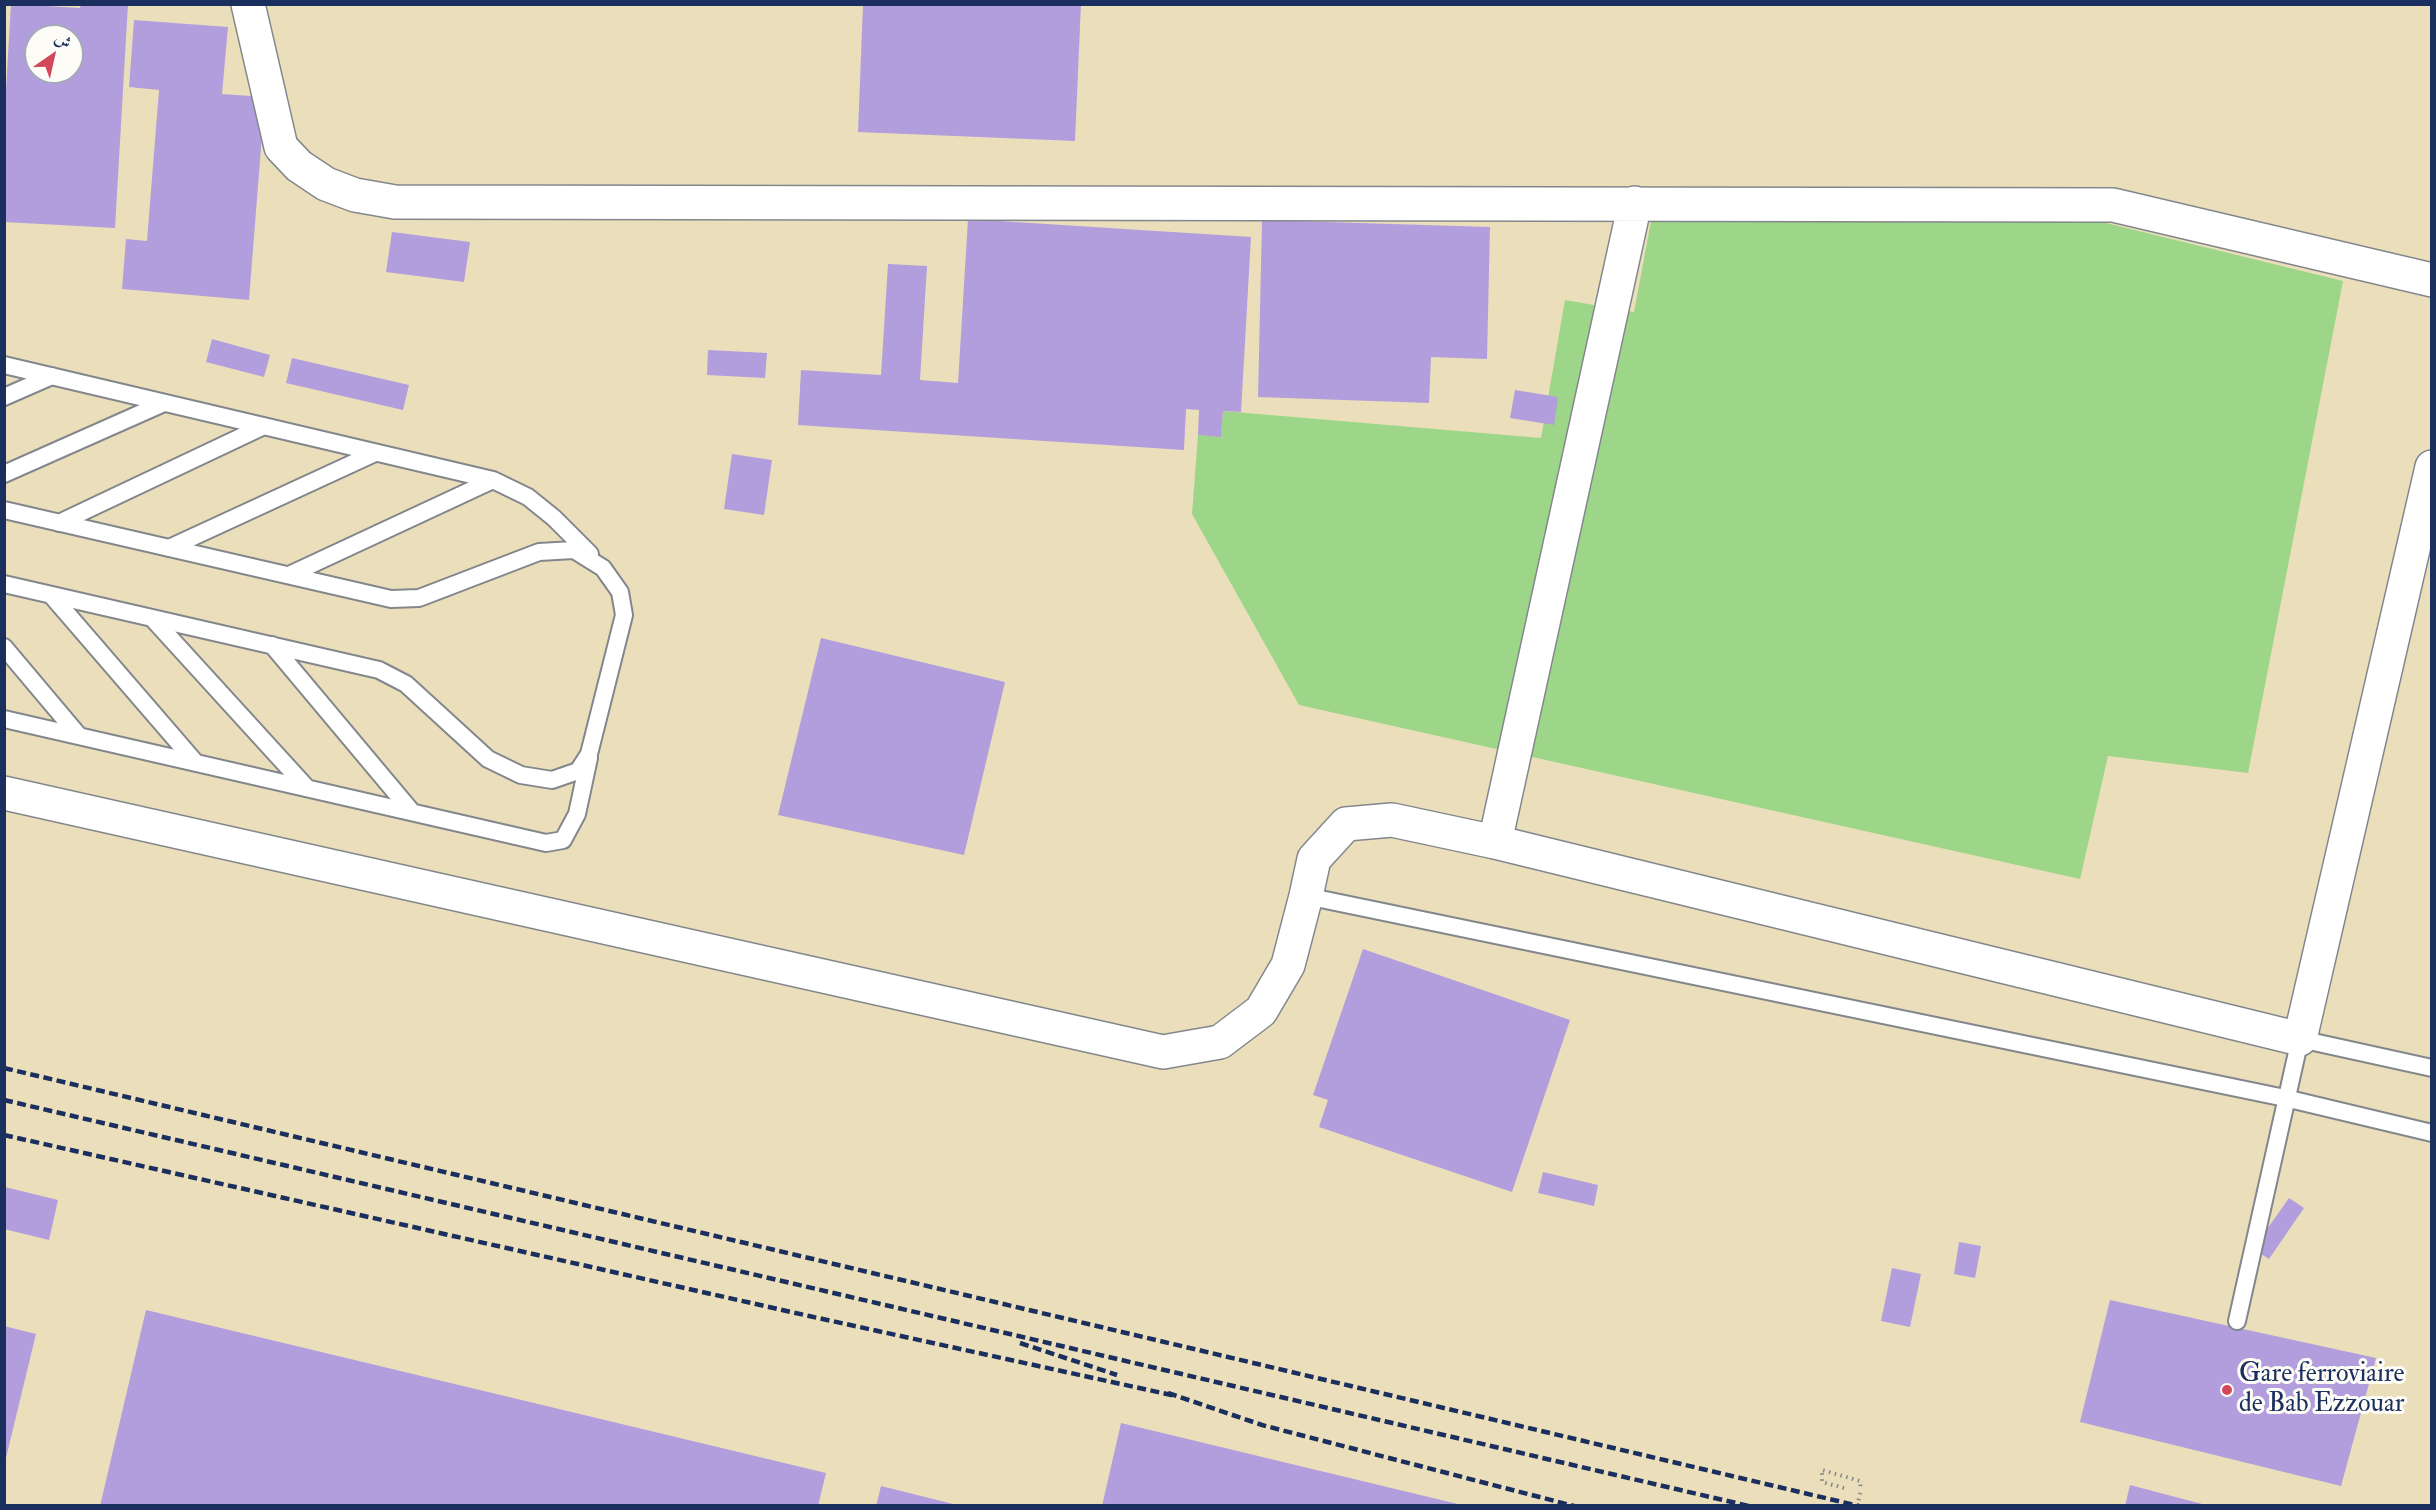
<!DOCTYPE html>
<meta charset="utf-8">
<style>
body{margin:0}
#map{position:relative;width:2436px;height:1510px;overflow:hidden;background:#ebdfbb;font-family:"IM FELL Double Pica",Amiri,serif}
canvas{display:block}
.frame{position:absolute;inset:0;border:6px solid #1b2f5e;pointer-events:none}
.north{position:absolute;left:24px;top:24px;width:60px;height:60px;box-sizing:border-box;background:#fdfcf7;border:2px solid #a3aaba;border-radius:50%;rotate:34deg;font-size:16px;font-weight:700;line-height:24px;text-align:center;color:#1b2f5e}
.north::after{content:'';display:block;margin:auto;width:21px;height:27px;background:#d1495b;clip-path:polygon(50% 0,100% 100%,50% 72%,0 100%)}
</style>
<div id="map">
<canvas width="2436" height="1510"></canvas>
<div class="frame"></div>
<div class="north">ش</div>
</div>
<script>
const ctx = document.querySelector('canvas').getContext('2d');
ctx.lineJoin = 'round';
function fillPath(path, color) { ctx.fillStyle = color; ctx.fill(path, 'evenodd'); }
const poly = rows => new Path2D(rows.map(r => 'M' + r).join(''));
function trace(path, color, width, dash) { ctx.strokeStyle = color; ctx.lineWidth = width; ctx.lineCap = dash ? 'butt' : 'round'; ctx.setLineDash(dash || []); ctx.stroke(path); }
function write(font, color, halo, rows, align = 'center') {
  ctx.font = font + ' "IM FELL Double Pica",serif'; ctx.lineWidth = 6; ctx.setLineDash([]); ctx.textBaseline = 'middle'; ctx.strokeStyle = halo; ctx.fillStyle = color; for (const [text, x, y, turn = 0] of rows) {
    ctx.save(); ctx.translate(x, y); ctx.rotate((+turn || 0) * Math.PI / 180); ctx.textAlign = isNaN(turn) ? turn : align; if (halo) ctx.strokeText(text, 0, 0); ctx.fillText(text, 0, 0); ctx.restore();
  }
}
fillPath(poly([
 [1651,221,2102,222,2343,281,2248,773,2108,756,2080,879,1299,705,1192,514,1198,435,1221,436,1223,411,1541,438,1565,300,1634,312]
]), '#9dd689');
fillPath(poly([
 [11,4,80,8,81,4,128,4,115,228,4,222,4,123],
 [36,36,72,36,72,72,36,72],
 [863,4,1081,4,1075,141,858,132],
 [134,20,228,27,222,94,265,97,249,300,122,289,126,239,147,241,159,90,129,87],
 [968,219,1251,237,1241,412,1223,411,1221,437,1198,435,1199,410,1186,409,1184,450,798,425,801,370,881,375,888,264,927,266,920,380,958,383],
 [1262,220,1490,227,1487,359,1431,357,1429,403,1258,397],
 [392,232,470,242,464,282,386,272],
 [212,339,270,355,264,377,206,362],
 [708,350,767,353,765,378,707,375],
 [292,358,409,385,403,410,286,383],
 [1515,390,1558,397,1554,425,1510,418],
 [732,454,772,460,764,515,724,509],
 [821,638,1005,682,964,855,778,815],
 [1363,949,1570,1020,1512,1192,1319,1127,1328,1100,1313,1095],
 [1543,1172,1598,1185,1594,1206,1538,1193],
 [5,1187,58,1200,49,1240,4,1229],
 [2289,1198,2304,1208,2269,1259,2253,1249],
 [1959,1242,1981,1246,1975,1278,1954,1274],
 [1892,1268,1921,1274,1910,1327,1881,1321],
 [2110,1300,2376,1358,2341,1486,2080,1422],
 [146,1310,826,1473,818,1506,100,1506],
 [4,1326,36,1334,5,1462,4,1462],
 [1121,1423,1462,1505,1462,1506,1102,1506],
 [2130,1485,2206,1505,2206,1506,2125,1506],
 [881,1486,957,1505,957,1506,876,1506]
]), '#b29edc');
const service = poly([
 [4,365,493,480,528,497,554,518,590,554],
 [4,397,52,376],
 [4,474,164,403],
 [4,510,391,599,419,598,539,552,574,550,603,568,620,592,624,615,589,754,578,771,552,780,521,775,488,759,406,684,379,670,4,584],
 [59,523,264,426],
 [169,548,375,453],
 [289,575,493,480],
 [51,595,196,763],
 [152,618,307,788],
 [272,645,412,812],
 [4,647,79,736],
 [4,719,546,843,563,840,577,814,589,758],
 [1306,896,2285,1098,2432,1133],
 [2237,1321,2300,1039,2432,1068]
]);
const minor = poly([
 [248,4,281,147,299,166,326,184,355,195,395,202,2113,205,2432,280],
 [1495,842,1635,203]
]);
const tertiary = poly([
 [4,793,1163,1052,1220,1042,1261,1011,1288,965,1306,896,1314,859,1346,824,1392,820,1495,842,2300,1039,2432,467]
]);
trace(service, '#83878c', 20);
trace(minor, '#83878c', 36);
trace(tertiary, '#83878c', 36);
trace(poly([
 [1844,1488,1822,1482,1822,1470,1860,1481,1861,1490]
]), '#83878c', 4, [1.5, 4.5]);
trace(service, '#fff', 16);
trace(minor, '#fff', 33);
trace(tertiary, '#fff', 33);
trace(poly([
 [4,1068,1859,1506],
 [4,1100,1749,1506],
 [4,1135,809,1316,1176,1396],
 [1020,1343,1117,1375],
 [1168,1393,1262,1425,1574,1506]
]), '#1b2f5e', 4.5, [9, 4.5]);
trace(poly([
 [1857,1506,1861,1490]
]), '#83878c', 4, [1.5, 4.5]);
for (const [x, y, r, color] of [
 [2227,1390,6,"#d1495b"]
]) { const dot = new Path2D(); dot.arc(x, y, r, 0, 2 * Math.PI); ctx.fillStyle = color; ctx.fill(dot); trace(dot, '#fdfcf7', 2); }
write('26px', '#1b2f5e', '#fdfcf7', [
 ["Gare ferroviaire",2239,1375],
 ["de Bab Ezzouar",2239,1405]
], 'left');
</script>
